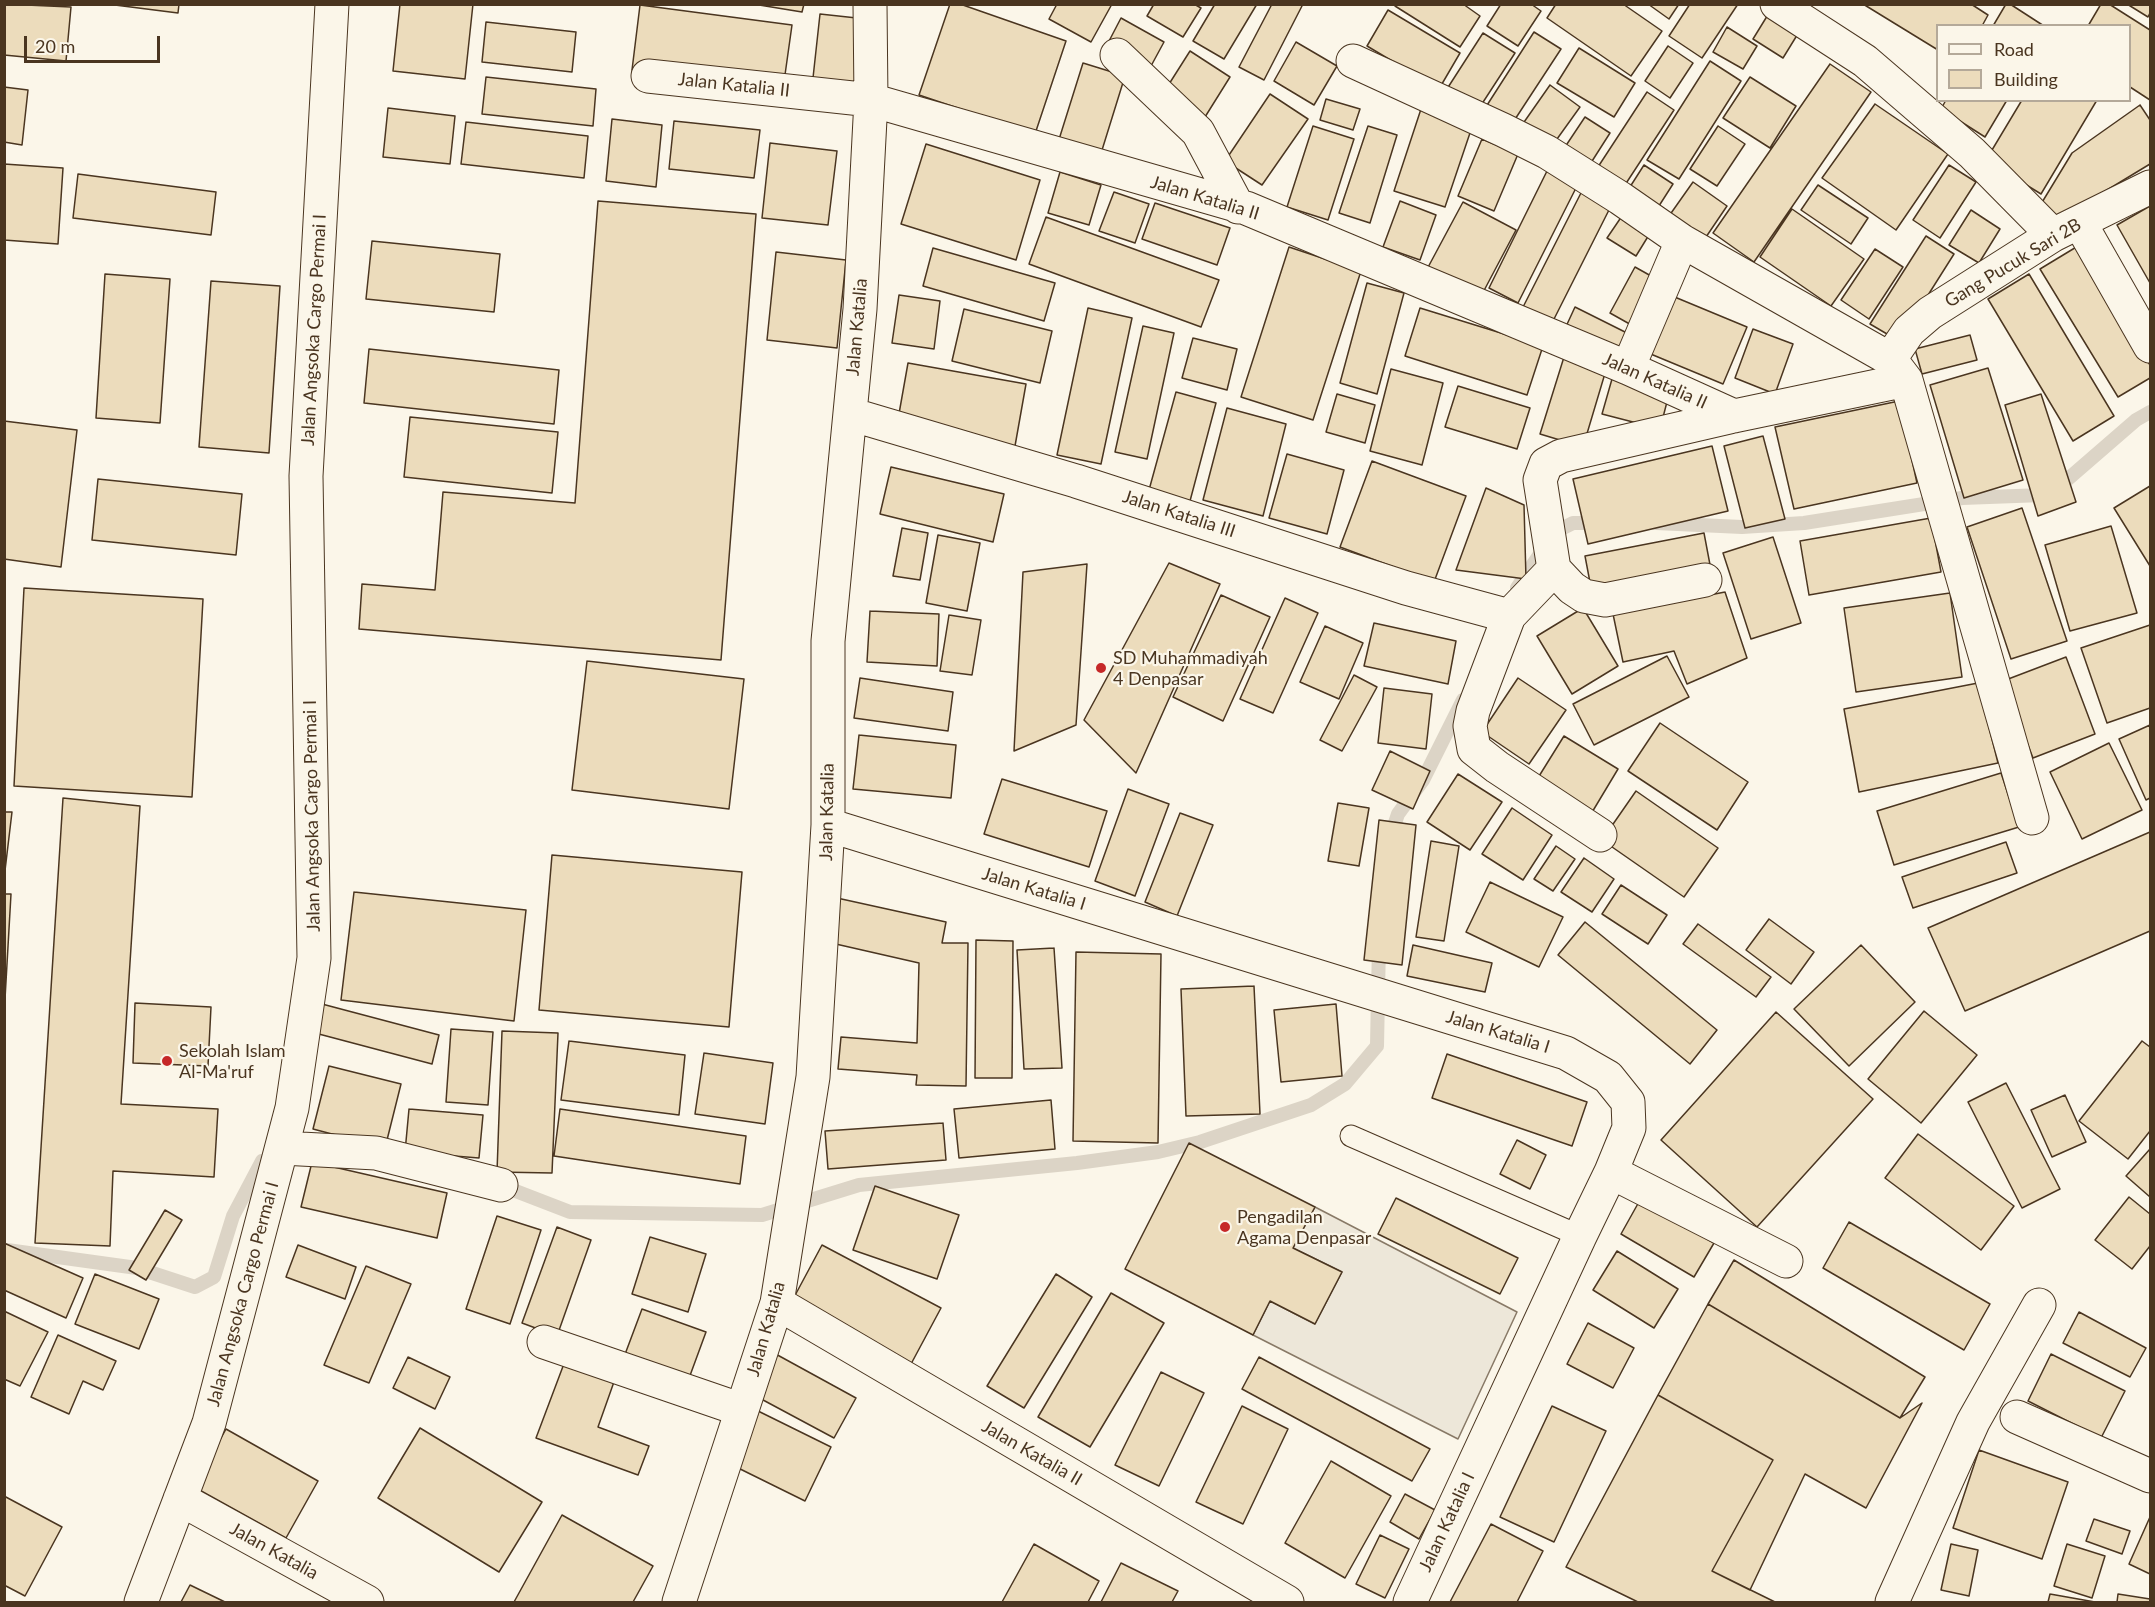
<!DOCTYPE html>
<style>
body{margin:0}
#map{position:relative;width:2155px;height:1607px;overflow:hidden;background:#fbf6e9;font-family:Lato,sans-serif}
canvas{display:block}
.frame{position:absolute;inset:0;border:6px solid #4a3520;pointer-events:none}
.legend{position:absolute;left:1936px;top:24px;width:195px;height:78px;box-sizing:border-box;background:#fbf6e9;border:2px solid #b4a999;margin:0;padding:8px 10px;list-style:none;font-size:18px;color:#4a3520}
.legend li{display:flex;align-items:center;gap:12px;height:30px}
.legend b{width:30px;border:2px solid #b4a999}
.scale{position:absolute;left:24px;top:36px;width:136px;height:27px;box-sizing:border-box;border:3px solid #4a3520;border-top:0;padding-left:8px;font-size:18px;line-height:21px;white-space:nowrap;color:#4a3520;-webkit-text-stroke:4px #fbf6e9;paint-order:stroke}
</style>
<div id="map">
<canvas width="2155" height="1607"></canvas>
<div class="frame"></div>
<ul class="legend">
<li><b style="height:8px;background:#fbf6e9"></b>Road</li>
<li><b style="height:16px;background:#ecdcbc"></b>Building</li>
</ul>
<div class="scale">20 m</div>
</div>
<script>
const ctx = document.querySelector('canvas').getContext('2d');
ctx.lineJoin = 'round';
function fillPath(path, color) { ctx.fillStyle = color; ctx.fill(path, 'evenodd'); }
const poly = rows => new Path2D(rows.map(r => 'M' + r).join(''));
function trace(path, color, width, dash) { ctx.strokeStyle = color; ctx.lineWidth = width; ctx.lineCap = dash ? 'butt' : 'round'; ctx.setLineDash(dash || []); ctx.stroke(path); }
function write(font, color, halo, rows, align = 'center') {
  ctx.font = font + ' Lato,sans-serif'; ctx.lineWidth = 4.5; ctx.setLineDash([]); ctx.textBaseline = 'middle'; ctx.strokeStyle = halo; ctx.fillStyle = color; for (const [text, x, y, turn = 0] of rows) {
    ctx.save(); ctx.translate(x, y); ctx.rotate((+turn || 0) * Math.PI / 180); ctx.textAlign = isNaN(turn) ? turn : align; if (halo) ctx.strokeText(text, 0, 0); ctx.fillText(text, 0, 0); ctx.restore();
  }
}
const parking = poly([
 [1315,1207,1517,1312,1458,1439,1253,1335,1270,1301,1315,1324,1342,1272,1293,1248,1315,1207]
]);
fillPath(parking, '#ede7d9');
trace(parking, '#887966', 1.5);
trace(poly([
 [1656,523,1742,527,1804,523,1962,498,2043,495,2061,485,2136,420,2150,412],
 [1517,588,1555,532,1573,523,1601,523],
 [1390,838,1398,814,1423,780,1463,700],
 [500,1185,570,1212,762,1215,859,1185,1077,1163,1158,1152,1200,1142,1311,1105,1345,1084,1377,1046,1379,943],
 [7,1250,137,1268,195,1287,214,1277,233,1216,262,1161,275,1160]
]), '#dcd4c6', 14);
const building = poly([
 [4,4,71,7,66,61,4,55,4,4],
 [107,4,179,4,178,13,107,4],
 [400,4,473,4,465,79,393,71,400,4],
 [753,4,804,4,802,12,753,4],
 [950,4,960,4,1066,41,1035,134,919,95,950,4],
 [1057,4,1112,4,1091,42,1049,19,1057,4],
 [1154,4,1194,4,1201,8,1183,37,1147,16,1154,4],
 [1215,4,1257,4,1224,59,1193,41,1215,4],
 [1272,4,1303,4,1264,80,1239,67,1272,4],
 [1395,4,1463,4,1480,16,1460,47,1395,6,1395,4],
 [1501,4,1531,4,1541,11,1518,46,1487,26,1501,4],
 [1556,4,1623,4,1662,31,1631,76,1547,18,1556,4],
 [1648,4,1679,4,1669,19,1648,4],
 [1690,4,1738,4,1702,58,1669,36,1690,4],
 [1863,4,1971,4,1988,15,1982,26,1938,26,1938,50,1863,4],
 [2006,4,2010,4,2044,26,1993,26,2006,4],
 [2101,4,2109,4,2150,30,2150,100,2130,87,2130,26,2088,26,2101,4],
 [2127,4,2150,4,2150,13,2148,17,2127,4],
 [640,5,792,25,783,89,632,70,640,5],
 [1388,10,1460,53,1439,89,1367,46,1388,10],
 [1769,13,1799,32,1783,58,1753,39,1769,13],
 [820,14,866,19,858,92,812,87,820,14],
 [1121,18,1164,42,1151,66,1108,43,1121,18],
 [486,22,576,32,572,72,482,62,486,22],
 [1727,27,1757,46,1743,69,1713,52,1727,27],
 [1534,32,1561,49,1508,130,1482,113,1534,32],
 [1483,33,1515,53,1476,113,1445,92,1483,33],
 [1296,42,1337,66,1314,105,1274,81,1296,42],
 [1668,46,1693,63,1670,98,1645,81,1668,46],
 [1579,48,1635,83,1614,117,1557,83,1579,48],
 [1190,51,1230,77,1205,117,1164,92,1190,51],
 [1710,61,1741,81,1679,179,1647,160,1710,61],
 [1083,63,1125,76,1098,163,1056,149,1083,63],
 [1830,64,1871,92,1754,262,1713,233,1830,64],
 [486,77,596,89,593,126,482,114,486,77],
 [1750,77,1796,106,1770,148,1723,118,1750,77],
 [1550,85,1580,107,1552,146,1522,125,1550,85],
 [4,87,28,90,22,145,4,142,4,87],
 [1647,92,1674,110,1623,188,1596,170,1647,92],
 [1270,94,1308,119,1262,185,1225,161,1270,94],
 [1326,99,1360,109,1353,130,1320,120,1326,99],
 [1946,100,2007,100,1985,137,1941,109,1946,100],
 [2022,100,2097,100,2041,194,1986,160,2022,100],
 [1875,104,1948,154,1896,230,1822,178,1875,104],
 [2140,105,2150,120,2150,164,2056,221,2041,204,2072,153,2140,105],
 [388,108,455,116,450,164,383,157,388,108],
 [1421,109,1472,127,1445,207,1394,191,1421,109],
 [1585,117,1610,133,1587,169,1561,153,1585,117],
 [612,119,662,125,656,187,606,181,612,119],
 [674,121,760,130,754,178,669,169,674,121],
 [466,122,588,136,584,178,461,164,466,122],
 [1313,126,1354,139,1328,220,1287,207,1313,126],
 [1368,126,1397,135,1370,223,1339,213,1368,126],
 [1718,126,1745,144,1717,186,1690,169,1718,126],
 [1482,139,1518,154,1494,211,1458,196,1482,139],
 [770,143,837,151,828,225,762,218,770,143],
 [926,144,1040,180,1016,260,901,224,926,144],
 [4,164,63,168,58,244,4,240,4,164],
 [1644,165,1673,184,1657,209,1628,190,1644,165],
 [1949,165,1976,182,1940,238,1913,220,1949,165],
 [1548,169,1578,184,1518,303,1489,288,1548,169],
 [1060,172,1101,185,1089,225,1048,213,1060,172],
 [78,174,216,192,211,235,73,218,78,174],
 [1693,182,1727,206,1704,240,1669,216,1693,182],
 [1818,185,1868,218,1851,244,1801,210,1818,185],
 [1584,187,1613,202,1550,327,1520,313,1584,187],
 [1114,192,1149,204,1135,243,1099,231,1114,192],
 [598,201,756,214,721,660,359,629,362,584,435,590,443,492,575,503,598,201],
 [1400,201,1436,215,1420,260,1383,247,1400,201],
 [1463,202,1516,230,1479,300,1426,271,1463,202],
 [1155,203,1230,228,1217,265,1142,239,1155,203],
 [2150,206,2150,283,2117,225,2150,206],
 [1792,209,1864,259,1831,306,1760,257,1792,209],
 [1971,210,2000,229,1979,263,1949,245,1971,210],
 [1624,213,1652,230,1636,256,1607,238,1624,213],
 [1046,217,1219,280,1201,327,1029,264,1046,217],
 [1926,236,1954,254,1899,341,1870,324,1926,236],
 [372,241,500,254,494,312,366,299,372,241],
 [2078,246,2150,365,2150,378,2118,397,2040,269,2078,246],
 [1289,247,1361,271,1313,420,1241,397,1289,247],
 [933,248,1055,283,1044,321,923,286,933,248],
 [1875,249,1903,267,1869,319,1841,300,1875,249],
 [776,252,846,260,837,348,767,340,776,252],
 [1635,267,1660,281,1635,327,1610,313,1635,267],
 [105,274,170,279,160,423,96,418,105,274],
 [2029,274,2114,416,2073,441,1988,299,2029,274],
 [211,281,280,286,269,453,199,447,211,281],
 [1367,283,1404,293,1377,394,1340,383,1367,283],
 [1665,293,1747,327,1723,384,1641,350,1665,293],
 [899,295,940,301,934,349,892,343,899,295],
 [1575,307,1635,337,1622,362,1563,333,1575,307],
 [1088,308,1132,318,1101,464,1057,455,1088,308],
 [1420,308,1543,346,1527,395,1405,356,1420,308],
 [964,309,1052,331,1040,383,952,361,964,309],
 [1143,326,1174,333,1147,459,1115,452,1143,326],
 [1753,329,1793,344,1775,394,1735,378,1753,329],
 [1970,335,1977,360,1922,374,1915,349,1970,335],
 [1193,338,1237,349,1227,390,1182,378,1193,338],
 [369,349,559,370,554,424,364,403,369,349],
 [1564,357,1606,370,1583,447,1540,434,1564,357],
 [908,363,1026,384,1015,446,897,425,908,363],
 [1988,368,2023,480,1964,498,1930,385,1988,368],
 [1391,369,1443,383,1422,465,1370,451,1391,369],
 [1612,379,1669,394,1660,429,1602,414,1612,379],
 [1458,386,1530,408,1517,449,1445,427,1458,386],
 [1176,392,1216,403,1190,501,1149,490,1176,392],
 [1337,394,1375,405,1365,443,1326,432,1337,394],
 [2041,394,2076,502,2038,516,2005,405,2041,394],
 [1899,401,1917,483,1794,509,1775,427,1899,401],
 [1227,408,1286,424,1263,516,1203,500,1227,408],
 [410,417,558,432,552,493,404,477,410,417],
 [4,421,77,430,61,567,4,559,4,421],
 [1763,436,1785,519,1745,528,1724,446,1763,436],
 [1712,446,1728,511,1588,544,1573,479,1712,446],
 [1287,454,1344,470,1327,534,1269,518,1287,454],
 [1372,461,1466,496,1434,582,1340,547,1372,461],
 [891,467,1004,494,993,542,880,514,891,467],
 [98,479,242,494,236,555,92,540,98,479],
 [2150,486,2150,566,2114,508,2150,486],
 [1486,488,1524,505,1526,579,1456,570,1486,488],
 [2022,508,2067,641,2011,659,1967,527,2022,508],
 [1931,518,1941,572,1809,595,1800,541,1931,518],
 [2111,526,2137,613,2070,631,2045,545,2111,526],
 [902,528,928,533,920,580,893,576,902,528],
 [1704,533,1711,570,1592,593,1585,556,1704,533],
 [938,535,980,543,967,611,926,603,938,535],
 [1773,537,1801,623,1751,639,1723,553,1773,537],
 [1169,563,1220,584,1136,773,1084,720,1169,563],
 [1087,564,1076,725,1014,751,1023,572,1087,564],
 [24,588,203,599,192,797,14,786,24,588],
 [1725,592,1747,658,1687,684,1674,651,1623,662,1613,614,1725,592],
 [1950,593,1962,677,1856,692,1844,608,1950,593],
 [1221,595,1270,617,1223,721,1173,697,1221,595],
 [1285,598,1318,613,1273,713,1240,699,1285,598],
 [1583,608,1618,666,1572,694,1537,636,1583,608],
 [870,611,939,614,937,666,867,662,870,611],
 [949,615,981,620,972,675,940,671,949,615],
 [1374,623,1456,641,1448,684,1364,666,1374,623],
 [2150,625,2150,708,2107,723,2081,648,2150,625],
 [1325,626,1363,643,1339,699,1300,682,1325,626],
 [1667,656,1689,697,1594,745,1573,704,1667,656],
 [2066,657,2095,734,2033,758,2003,681,2066,657],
 [587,661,744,679,729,809,572,790,587,661],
 [1354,675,1377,687,1342,751,1320,740,1354,675],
 [860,678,953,692,948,731,854,718,860,678],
 [1518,678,1566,710,1529,764,1482,732,1518,678],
 [1978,683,1998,763,1859,792,1844,709,1978,683],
 [1384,688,1432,694,1426,749,1378,743,1384,688],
 [1660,723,1748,782,1717,830,1628,771,1660,723],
 [2150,725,2150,798,2146,800,2119,739,2150,725],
 [859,735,956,745,951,798,853,789,859,735],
 [1564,736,1618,769,1591,814,1536,781,1564,736],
 [2109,743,2142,810,2082,839,2050,772,2109,743],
 [1390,751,1430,771,1413,809,1372,790,1390,751],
 [2001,773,2019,827,1894,865,1877,811,2001,773],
 [1458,774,1502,802,1470,850,1427,822,1458,774],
 [1002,779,1107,811,1089,867,984,834,1002,779],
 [1128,789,1169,804,1135,896,1095,881,1128,789],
 [1636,791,1718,848,1684,897,1602,840,1636,791],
 [63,798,140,806,121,1104,218,1109,214,1177,113,1171,110,1246,35,1243,63,798],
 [1338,803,1369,808,1359,866,1328,861,1338,803],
 [1512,808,1552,835,1523,880,1482,854,1512,808],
 [4,812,12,812,4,879,4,812],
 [1180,813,1213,825,1177,916,1145,902,1180,813],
 [1379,820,1416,825,1402,965,1364,960,1379,820],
 [2150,832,2150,931,1965,1011,1928,928,2150,832],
 [1431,841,1459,846,1444,941,1416,937,1431,841],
 [2006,842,2017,873,1913,908,1902,877,2006,842],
 [1556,846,1575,859,1553,891,1534,879,1556,846],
 [552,855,742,872,729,1027,539,1010,552,855],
 [1584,858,1614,879,1592,912,1561,892,1584,858],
 [1490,882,1563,917,1539,967,1466,932,1490,882],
 [1621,885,1667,915,1648,944,1602,914,1621,885],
 [354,892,526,910,514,1021,341,1000,354,892],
 [4,894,11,894,5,999,4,999,4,894],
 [837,898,946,922,942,943,968,943,966,1086,916,1085,917,1075,838,1069,841,1037,917,1043,919,963,827,942,837,898],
 [1769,919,1814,952,1791,984,1746,950,1769,919],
 [1585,922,1717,1030,1690,1064,1558,955,1585,922],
 [1698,924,1771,977,1756,997,1683,944,1698,924],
 [976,940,1013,941,1012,1078,975,1078,976,940],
 [1413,945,1492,963,1485,992,1407,976,1413,945],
 [1861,945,1915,1002,1849,1066,1794,1009,1861,945],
 [1054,948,1062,1068,1024,1069,1017,950,1054,948],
 [1076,952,1161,954,1158,1143,1073,1141,1076,952],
 [1254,986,1260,1114,1186,1116,1181,989,1254,986],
 [135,1003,211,1007,208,1066,133,1063,135,1003],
 [322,1004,439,1035,432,1064,315,1033,322,1004],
 [1336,1004,1342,1076,1281,1082,1274,1010,1336,1004],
 [1924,1011,1977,1055,1921,1123,1868,1079,1924,1011],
 [1776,1012,1873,1099,1757,1227,1661,1140,1776,1012],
 [451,1029,493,1032,488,1105,446,1102,451,1029],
 [502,1031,558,1033,552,1173,497,1172,502,1031],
 [569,1041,685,1055,679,1115,561,1100,569,1041],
 [2142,1041,2150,1047,2150,1131,2128,1159,2079,1121,2142,1041],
 [704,1053,773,1063,765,1124,695,1114,704,1053],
 [1447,1054,1587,1102,1572,1146,1432,1098,1447,1054],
 [329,1066,401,1084,385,1148,313,1129,329,1066],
 [2006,1083,2060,1189,2022,1208,1968,1102,2006,1083],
 [2065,1095,2086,1142,2052,1157,2031,1110,2065,1095],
 [1051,1100,1055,1149,959,1158,954,1109,1051,1100],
 [409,1109,483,1115,479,1158,405,1152,409,1109],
 [560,1109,746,1136,740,1184,554,1156,560,1109],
 [943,1123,946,1160,828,1169,825,1131,943,1123],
 [1918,1134,2014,1206,1981,1250,1885,1178,1918,1134],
 [1517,1140,1546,1155,1530,1189,1500,1174,1517,1140],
 [1189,1143,1315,1207,1293,1248,1342,1272,1315,1324,1270,1301,1253,1335,1125,1269,1189,1143],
 [2150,1149,2150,1197,2126,1176,2150,1149],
 [312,1162,447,1193,437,1238,301,1207,312,1162],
 [875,1186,959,1215,937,1279,853,1250,875,1186],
 [2129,1197,2150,1214,2150,1246,2132,1269,2095,1240,2129,1197],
 [1396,1198,1518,1258,1500,1294,1378,1234,1396,1198],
 [1640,1200,1714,1243,1694,1277,1621,1234,1640,1200],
 [165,1210,182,1220,146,1280,129,1270,165,1210],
 [497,1216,541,1230,510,1324,466,1309,497,1216],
 [1849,1222,1990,1304,1964,1350,1823,1268,1849,1222],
 [557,1227,591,1240,557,1336,522,1323,557,1227],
 [650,1237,706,1254,688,1312,632,1294,650,1237],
 [4,1243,83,1278,66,1318,4,1290,4,1243],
 [298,1245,356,1267,345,1299,286,1277,298,1245],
 [822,1245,941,1308,911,1364,792,1301,822,1245],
 [1617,1251,1678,1289,1654,1328,1593,1290,1617,1251],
 [1734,1260,1925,1377,1900,1418,1708,1304,1734,1260],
 [366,1266,411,1284,369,1383,324,1365,366,1266],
 [95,1274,159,1299,139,1349,75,1324,95,1274],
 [1056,1274,1092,1297,1024,1408,987,1386,1056,1274],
 [1111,1293,1164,1323,1090,1447,1038,1417,1111,1293],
 [1708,1304,1900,1418,1922,1403,1866,1508,1805,1474,1750,1590,1712,1571,1773,1460,1658,1395,1708,1304],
 [642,1309,706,1332,688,1381,624,1357,642,1309],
 [4,1311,48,1332,20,1386,4,1379,4,1311],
 [2079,1312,2146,1348,2130,1377,2063,1343,2079,1312],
 [1588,1323,1634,1348,1613,1388,1567,1364,1588,1323],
 [58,1335,116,1361,103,1390,83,1381,69,1414,31,1397,58,1335],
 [772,1352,856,1398,834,1438,750,1393,772,1352],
 [2051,1354,2125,1391,2101,1438,2028,1401,2051,1354],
 [408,1357,450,1377,435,1409,393,1388,408,1357],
 [1259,1357,1430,1449,1412,1481,1242,1389,1259,1357],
 [565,1361,615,1379,598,1427,649,1446,638,1475,536,1438,565,1361],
 [1161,1372,1204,1393,1159,1486,1115,1465,1161,1372],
 [1658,1395,1773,1460,1712,1571,1775,1602,1638,1602,1566,1567,1658,1395],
 [1242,1406,1288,1429,1243,1524,1196,1502,1242,1406],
 [1552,1406,1606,1431,1554,1542,1500,1517,1552,1406],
 [754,1409,831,1447,805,1501,728,1463,754,1409],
 [420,1428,542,1502,499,1572,378,1498,420,1428],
 [226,1429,318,1481,286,1538,194,1487,226,1429],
 [1979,1450,2068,1482,2042,1559,1953,1528,1979,1450],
 [1331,1461,1391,1496,1345,1578,1285,1543,1331,1461],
 [1405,1494,1435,1510,1419,1539,1390,1522,1405,1494],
 [4,1496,62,1527,25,1596,4,1585,4,1496],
 [562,1515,653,1566,633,1602,514,1602,562,1515],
 [2150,1517,2150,1574,2129,1564,2150,1517],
 [2094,1519,2130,1531,2122,1554,2086,1541,2094,1519],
 [1491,1524,1543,1551,1517,1602,1450,1602,1491,1524],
 [1380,1535,1409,1549,1385,1598,1356,1584,1380,1535],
 [1034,1544,1099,1581,1088,1602,1002,1602,1034,1544],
 [1951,1544,1978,1550,1969,1596,1941,1590,1951,1544],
 [2067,1544,2105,1556,2092,1598,2054,1586,2067,1544],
 [1121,1563,1178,1591,1172,1602,1101,1602,1121,1563],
 [190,1585,225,1602,181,1602,190,1585],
 [2050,1594,2095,1602,2048,1602,2050,1594],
 [2118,1594,2150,1599,2150,1602,2117,1602,2118,1594]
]);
fillPath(building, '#ecdcbc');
trace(building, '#4a3520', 1.5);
const lane = poly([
 [1351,1136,1580,1236]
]);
const street = poly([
 [1777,4,1865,61,1972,153,2053,235],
 [1117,55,1198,132,1238,207],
 [1353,61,1503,130,1547,152,1620,198,1682,241,1890,359,1906,380,2032,818],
 [648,76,871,100,1246,208,1628,368,1734,416],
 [2080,223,2150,346],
 [1890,359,1909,331,1930,313,2053,235,2150,187],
 [1628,368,1682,241],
 [850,414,1076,481,1406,588,1509,616],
 [1554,569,1572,588,1584,596,1605,600,1705,580],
 [828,825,1566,1053,1608,1077,1628,1102,1629,1128,1611,1172,1580,1236,1410,1602],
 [1600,835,1497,767,1474,749,1470,726,1473,711,1509,616,1554,569,1540,480,1546,464,1561,456,1734,416,1906,380],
 [282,1148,376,1153,501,1185],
 [1611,1172,1786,1261],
 [777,1303,1287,1602],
 [544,1342,742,1410],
 [2017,1417,2150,1476],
 [180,1499,367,1602],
 [141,1602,209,1423,292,1108,314,958,306,476,332,4],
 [679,1602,777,1303,813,1077,828,825,828,641,860,309,871,100,870,4],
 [1892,1602,1973,1422,2039,1305]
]);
trace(lane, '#4a3520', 23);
trace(street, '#4a3520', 35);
trace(lane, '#fbf6e9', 21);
trace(street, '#fbf6e9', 33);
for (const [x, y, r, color] of [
 [1101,668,6,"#c62828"],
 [167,1061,6,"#c62828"],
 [1225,1227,6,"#c62828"]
]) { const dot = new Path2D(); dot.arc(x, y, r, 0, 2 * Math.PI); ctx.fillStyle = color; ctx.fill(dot); trace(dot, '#fbf6e9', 2); }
write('18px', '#4a3520', '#fbf6e9', [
 ["Jalan Katalia II",734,85,6],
 ["Jalan Katalia II",1205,198,17],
 ["Gang Pucuk Sari 2B",2013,263,-31],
 ["Jalan Katalia",857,327,-85],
 ["Jalan Angsoka Cargo Permai I",314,330,-87],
 ["Jalan Katalia II",1655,381,24],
 ["Jalan Katalia III",1179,514,18],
 ["Jalan Katalia",827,812,-89],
 ["Jalan Angsoka Cargo Permai I",312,816,-91],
 ["Jalan Katalia I",1034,889,17],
 ["Jalan Katalia I",1498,1032,17],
 ["Jalan Angsoka Cargo Permai I",243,1294,-75],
 ["Jalan Katalia",766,1329,-74],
 ["Jalan Katalia II",1032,1453,30],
 ["Jalan Katalia I",1447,1522,-65],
 ["Jalan Katalia",274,1551,29]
]);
write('18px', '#4a3520', '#fbf6e9', [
 ["SD Muhammadiyah",1113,658],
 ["4 Denpasar",1113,679],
 ["Sekolah Islam",179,1051],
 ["Al-Ma'ruf",179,1072],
 ["Pengadilan",1237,1217],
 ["Agama Denpasar",1237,1238]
], 'left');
</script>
